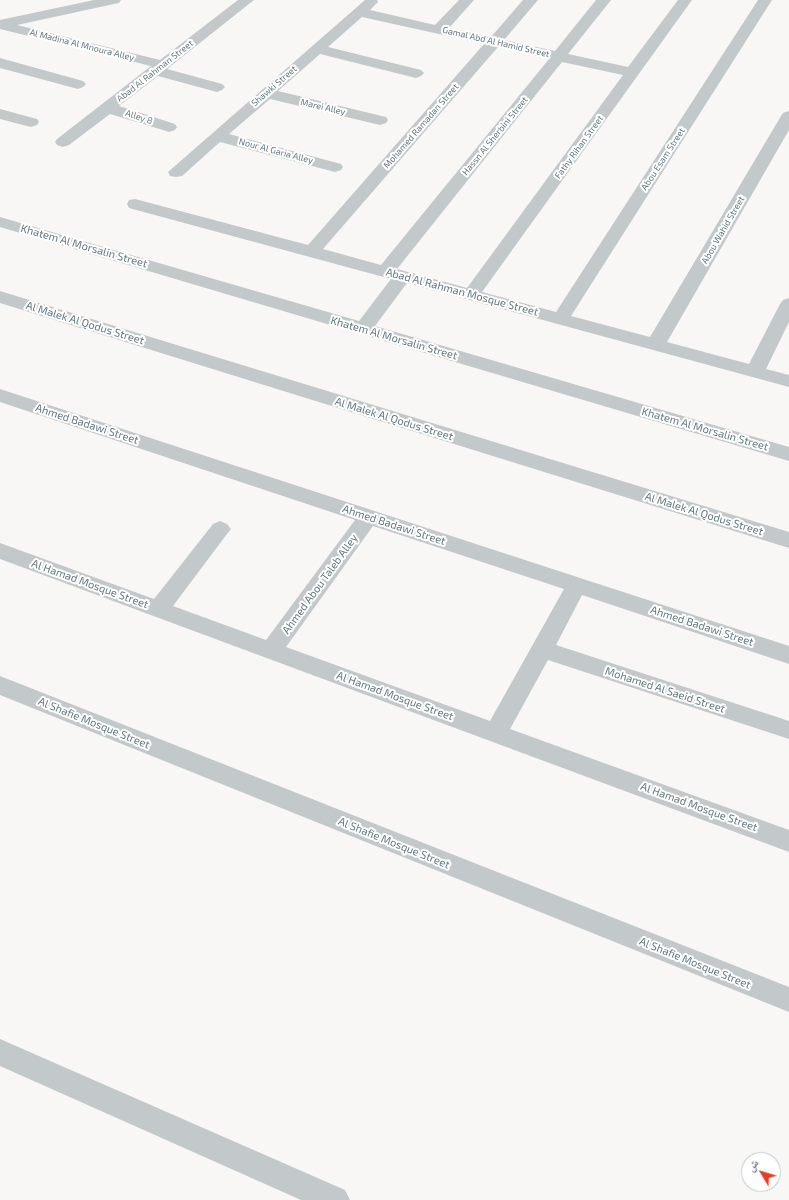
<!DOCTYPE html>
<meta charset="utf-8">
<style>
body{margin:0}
#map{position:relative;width:789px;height:1200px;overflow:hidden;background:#f8f7f5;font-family:"Exo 2","Noto Naskh Arabic",sans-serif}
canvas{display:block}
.north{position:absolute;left:741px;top:1152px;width:40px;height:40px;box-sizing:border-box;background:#fff;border:1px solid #c0c9cc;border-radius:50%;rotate:308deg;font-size:11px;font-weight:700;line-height:16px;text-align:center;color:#627780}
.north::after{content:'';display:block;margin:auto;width:14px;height:18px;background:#e73c25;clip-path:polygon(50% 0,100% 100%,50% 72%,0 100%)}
</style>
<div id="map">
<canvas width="789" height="1200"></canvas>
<div class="north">ش</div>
</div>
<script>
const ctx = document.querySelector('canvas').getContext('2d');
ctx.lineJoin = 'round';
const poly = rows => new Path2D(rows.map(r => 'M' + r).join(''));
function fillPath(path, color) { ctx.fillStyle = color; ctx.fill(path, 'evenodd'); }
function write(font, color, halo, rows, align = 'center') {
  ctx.font = font + ' "Exo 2",sans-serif'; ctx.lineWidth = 4; ctx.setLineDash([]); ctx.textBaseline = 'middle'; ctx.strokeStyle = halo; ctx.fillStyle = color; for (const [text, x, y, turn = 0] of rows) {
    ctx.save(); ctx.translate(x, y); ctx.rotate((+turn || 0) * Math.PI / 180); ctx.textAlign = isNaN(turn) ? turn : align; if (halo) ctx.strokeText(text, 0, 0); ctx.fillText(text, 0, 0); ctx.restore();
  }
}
fillPath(poly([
 [94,0,121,0,119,3,114,4,17,25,160,60,238,0,254,0,167,69,222,84,225,87,222,90,217,92,158,76,119,106,175,124,177,127,175,130,169,132,163,130,110,114,69,145,63,147,57,145,55,142,57,139,151,66,0,29,0,20,94,0],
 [365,0,377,0,378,2,370,10,435,25,459,0,474,0,449,28,491,37,523,0,538,0,504,40,555,51,596,0,611,0,568,54,628,67,678,0,692,0,482,292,556,312,758,0,772,0,571,316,650,337,781,116,783,113,789,111,789,130,667,342,749,364,780,304,783,300,789,298,789,322,766,369,789,375,789,387,407,283,375,326,789,447,789,461,0,227,0,217,359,321,391,279,129,208,127,204,129,200,135,199,308,245,484,44,362,17,328,47,421,70,424,73,421,76,416,78,320,54,278,91,386,117,388,120,386,123,380,125,270,99,229,134,341,164,343,167,341,170,335,172,220,142,182,176,176,177,170,176,168,172,365,0],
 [498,47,549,59,381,265,323,249,498,47],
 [562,62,623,75,467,288,397,269,562,62],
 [0,58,83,81,86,84,83,87,78,89,0,68,0,58],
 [0,109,37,119,39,122,37,125,31,127,0,119,0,109],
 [0,291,789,532,789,548,0,303,0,291],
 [0,389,789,646,789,664,582,595,556,645,789,721,789,739,548,660,510,729,789,830,789,852,0,559,0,543,154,599,213,524,220,521,227,524,231,529,227,534,173,606,266,640,355,520,0,402,0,389],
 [373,526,564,589,490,721,286,647,373,526],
 [0,676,789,987,789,1012,0,695,0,676],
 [0,1039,345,1190,350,1200,301,1200,0,1066,0,1039]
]), '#c3c8ca');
write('9px', '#627780', '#fff', [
 ["Gamal Abd Al Hamid Street",496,42,13],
 ["Al Madina Al Mnoura Alley",82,45,14],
 ["Abad Al Rahman Street",155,71,-38],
 ["Shawki Street",274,86,-41],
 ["Marei Alley",323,107,13],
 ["Alley 8",139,117,18],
 ["Mohamed Ramadan Street",421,126,-49],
 ["Hassn Al Sherbini Street",495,136,-51],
 ["Fathy Rihan Street",579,147,-54],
 ["Nour Al Garia Alley",276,151,15],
 ["Abou Esam Street",663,159,-57],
 ["Abou Wahid Street",723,230,-60]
]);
write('11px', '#627780', '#fff', [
 ["Khatem Al Morsalin Street",84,246,16],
 ["Abad Al Rahman Mosque Street",462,292,15],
 ["Al Malek Al Qodus Street",85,323,17],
 ["Khatem Al Morsalin Street",394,338,16],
 ["Al Malek Al Qodus Street",394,419,17],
 ["Ahmed Badawi Street",87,424,18],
 ["Khatem Al Morsalin Street",705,429,16],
 ["Al Malek Al Qodus Street",704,514,17],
 ["Ahmed Badawi Street",394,525,18],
 ["Al Hamad Mosque Street",90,584,20],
 ["Ahmed Abou Taleb Alley",320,584,-54],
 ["Ahmed Badawi Street",702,626,18],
 ["Mohamed Al Saeid Street",665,690,18],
 ["Al Hamad Mosque Street",395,696,20],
 ["Al Shafie Mosque Street",94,723,22],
 ["Al Hamad Mosque Street",699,807,20],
 ["Al Shafie Mosque Street",394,843,22],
 ["Al Shafie Mosque Street",695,963,22]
]);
</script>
